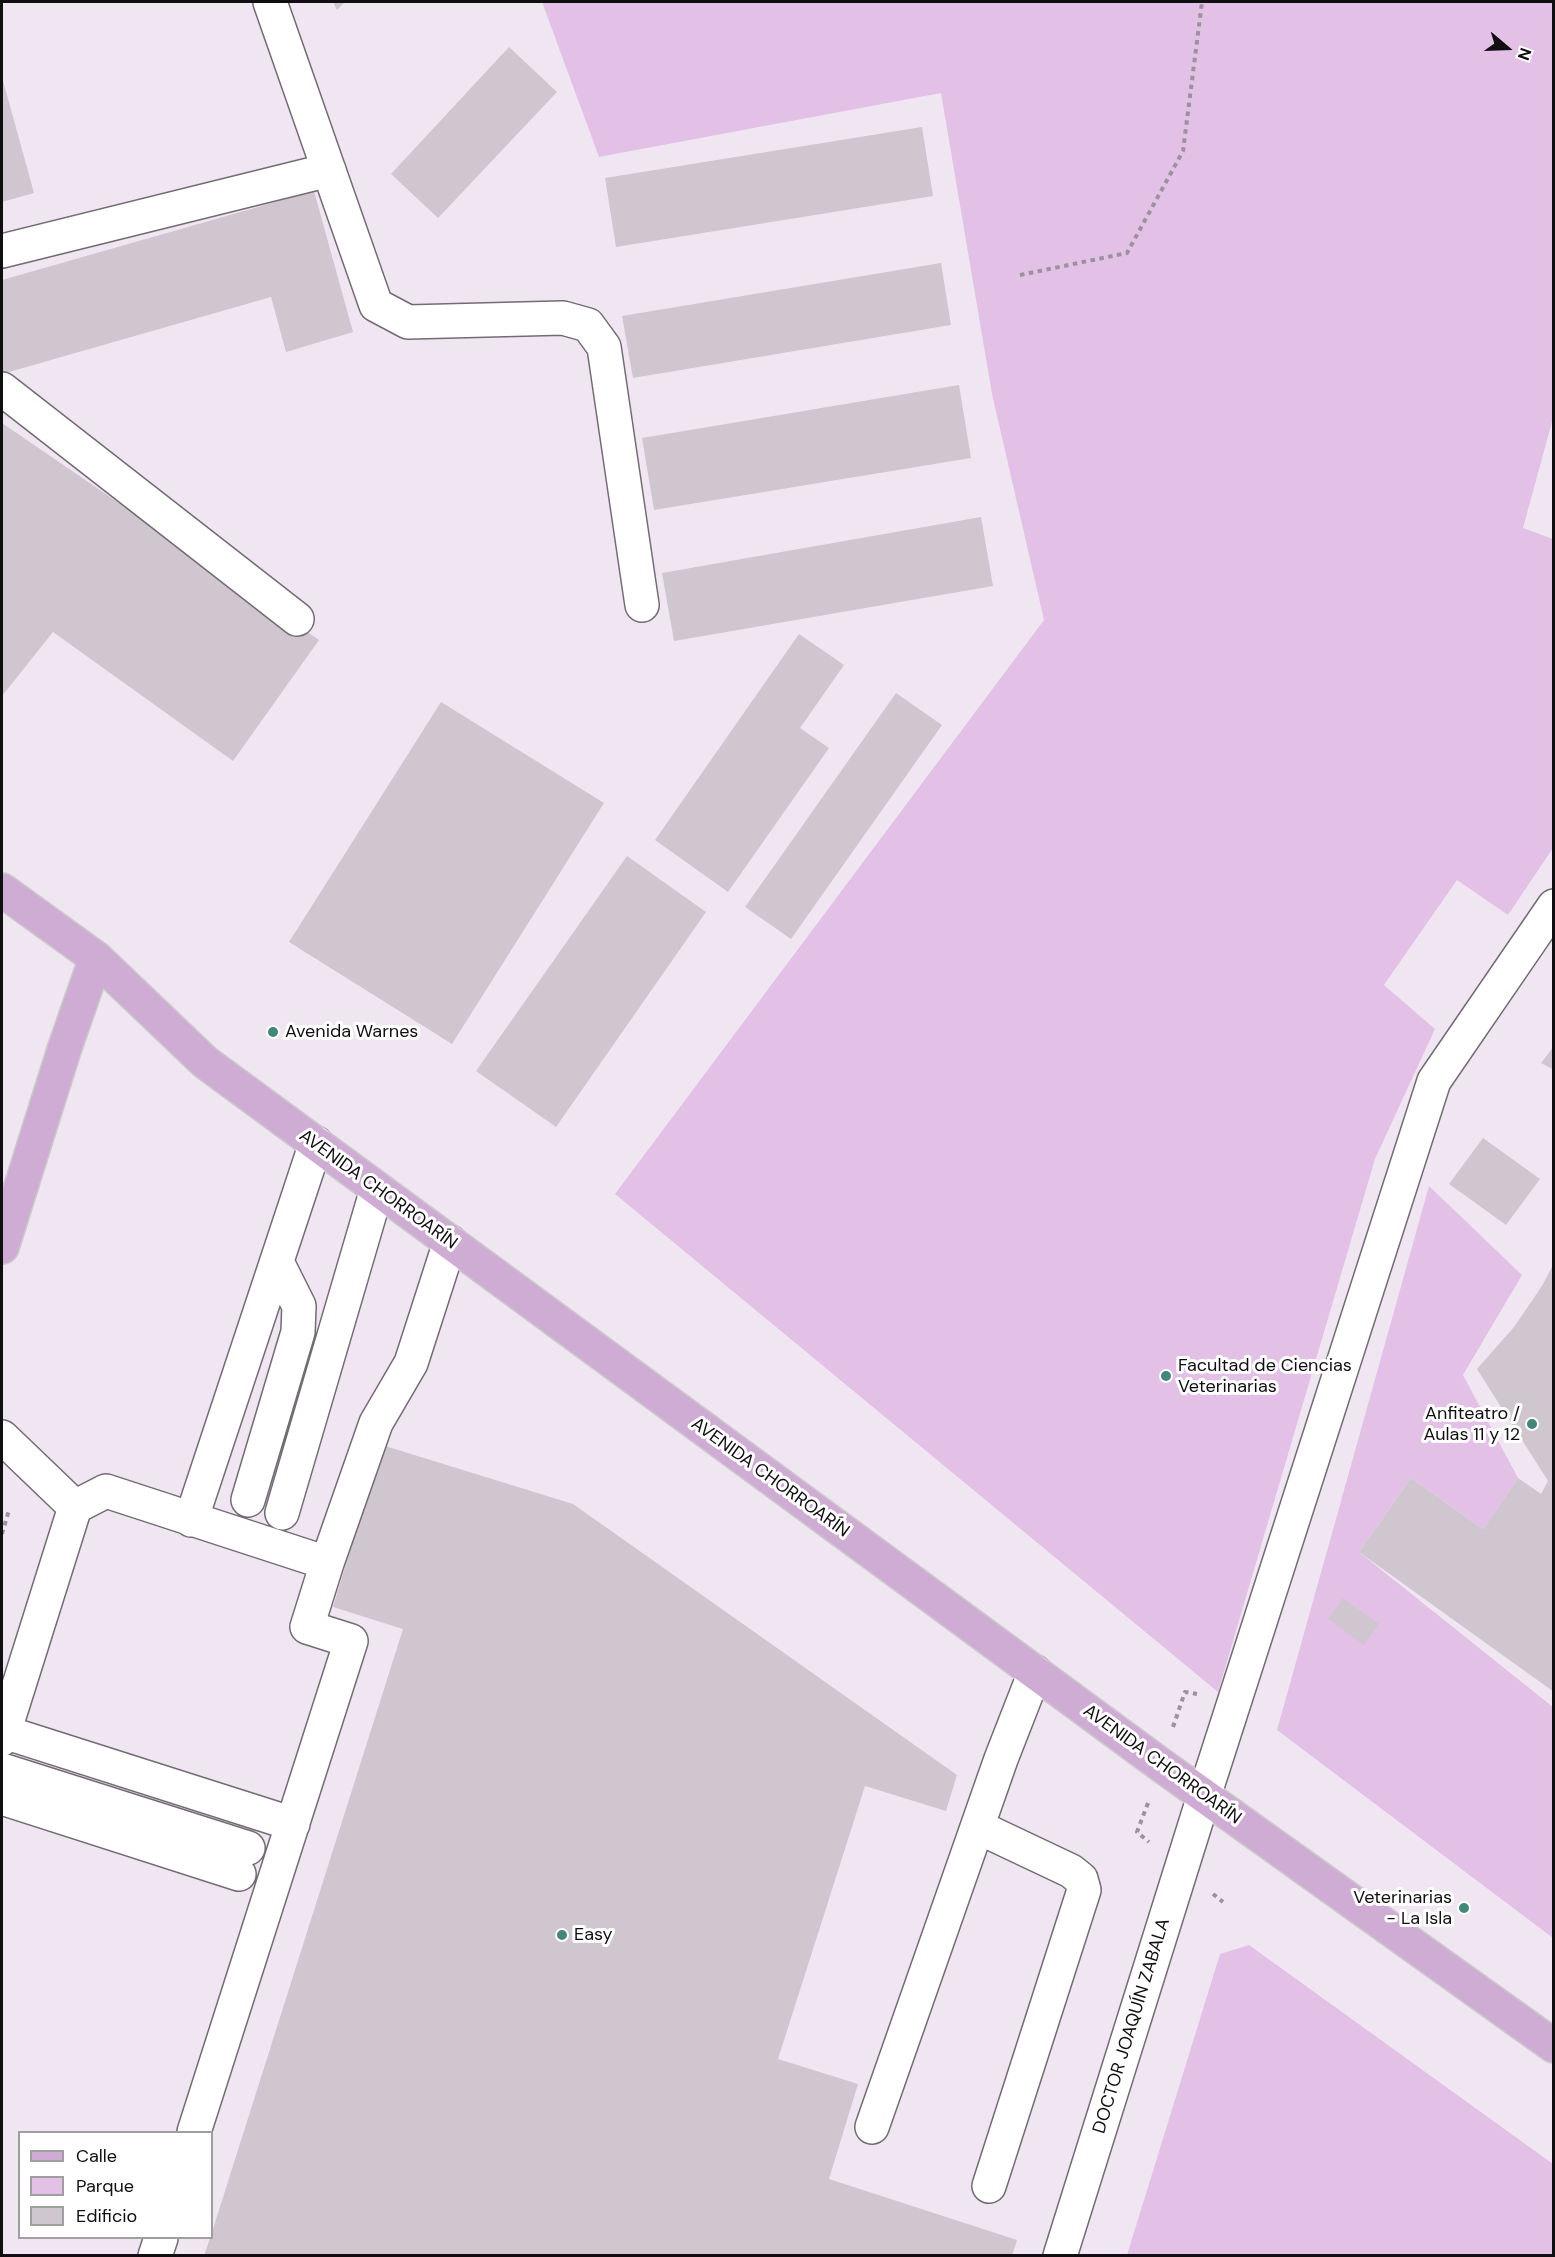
<!DOCTYPE html>
<meta charset="utf-8">
<style>
body{margin:0}
#map{position:relative;width:1555px;height:2257px;overflow:hidden;background:#f0e6f1;font-family:"DM Sans",sans-serif}
canvas{display:block}
.frame{position:absolute;inset:0;border:3px solid #110e11;pointer-events:none}
.legend{position:absolute;left:18px;top:2131px;width:195px;height:108px;box-sizing:border-box;background:#fff;border:2px solid #a09fa0;margin:0;padding:8px 10px;list-style:none;font-size:18px;color:#110e11}
.legend li{display:flex;align-items:center;gap:12px;height:30px}
.legend b{width:30px;border:2px solid #a09fa0}
.north{position:absolute;left:1477px;top:18px;width:60px;height:60px;-webkit-text-stroke:4px #fff;paint-order:stroke;rotate:109deg;font-size:16px;font-weight:700;line-height:24px;text-align:center;color:#110e11}
.north::after{content:'';display:block;margin:auto;width:21px;height:27px;background:#110e11;clip-path:polygon(50% 0,100% 100%,50% 72%,0 100%)}
</style>
<div id="map">
<canvas width="1555" height="2257"></canvas>
<div class="frame"></div>
<ul class="legend">
<li><b style="height:8px;background:#cfacd3"></b>Calle</li>
<li><b style="height:16px;background:#e3c1e7"></b>Parque</li>
<li><b style="height:16px;background:#cfc6d0"></b>Edificio</li>
</ul>
<div class="north">N</div>
</div>
<script>
const ctx = document.querySelector('canvas').getContext('2d');
ctx.lineJoin = 'round';
function fillPath(path, color) { ctx.fillStyle = color; ctx.fill(path, 'evenodd'); }
const poly = rows => new Path2D(rows.map(r => 'M' + r).join(''));
function trace(path, color, width, dash) { ctx.strokeStyle = color; ctx.lineWidth = width; ctx.lineCap = dash ? 'butt' : 'round'; ctx.setLineDash(dash || []); ctx.stroke(path); }
function write(font, color, halo, rows, align = 'center') {
  ctx.font = font + ' "DM Sans",sans-serif'; ctx.lineWidth = 6; ctx.setLineDash([]); ctx.textBaseline = 'middle'; ctx.strokeStyle = halo; ctx.fillStyle = color; for (const [text, x, y, turn = 0] of rows) {
    ctx.save(); ctx.translate(x, y); ctx.rotate((+turn || 0) * Math.PI / 180); ctx.textAlign = isNaN(turn) ? turn : align; if (halo) ctx.strokeText(text, 0, 0); ctx.fillText(text, 0, 0); ctx.restore();
  }
}
fillPath(poly([
 [542,2,1553,2,1553,418,1523,528,1553,539,1553,848,1508,915,1457,880,1384,985,1435,1029,1375,1159,1218,1692,615,1194,1044,620,992,394,941,93,599,157],
 [1429,1186,1522,1275,1463,1375,1518,1478,1483,1529,1411,1478,1359,1552,1553,1707,1553,1938,1277,1730],
 [1249,1945,1553,2164,1553,2255,1127,2255,1220,1954]
]), '#e3c1e7');
fillPath(poly([
 [333,2,345,2,337,10],
 [509,47,557,92,438,218,391,174],
 [2,77,34,193,2,202],
 [922,127,933,196,616,247,605,178],
 [314,191,353,332,286,352,271,297,2,374,2,280],
 [941,263,951,325,633,378,622,316],
 [959,385,971,458,654,510,642,438],
 [2,423,319,640,233,761,53,632,2,696],
 [981,517,993,586,674,641,662,573],
 [799,634,844,665,800,728,829,748,728,892,655,840],
 [896,693,942,725,791,939,745,907],
 [441,702,604,803,452,1044,289,942],
 [627,856,706,912,556,1127,476,1071],
 [1554,1046,1554,1070,1541,1063],
 [1483,1138,1540,1179,1506,1225,1449,1184],
 [1554,1263,1554,1692,1359,1552,1411,1478,1483,1529,1518,1478,1541,1494,1548,1481,1477,1369,1514,1327,1542,1286],
 [382,1445,573,1504,957,1775,946,1811,865,1786,778,2059,858,2084,829,2179,1017,2240,1012,2256,204,2256,210,2238,212,2238,212,2232,403,1629,333,1607],
 [1343,1598,1379,1624,1364,1645,1328,1619]
]), '#cfc6d0');
const minor = poly([
 [270,2,376,305,408,322,563,318,588,325,604,347,642,605],
 [2,251,329,170],
 [2,389,297,619],
 [2,1437,75,1507],
 [248,1500,298,1332,299,1306,277,1262],
 [282,1513,377,1189],
 [191,1520,316,1143],
 [4,1732,293,1824],
 [2,1739,75,1507,106,1491,327,1563],
 [2,1770,248,1848],
 [2,1798,239,1874],
 [978,1827,1071,1871,1081,1879,1084,1890,989,2186],
 [872,2127,1001,1759,1035,1672],
 [194,2132,351,1641,307,1627,327,1563,376,1423,411,1363,450,1242],
 [155,2256,161,2238],
 [1060,2256,1204,1796,1434,1081,1554,906]
]);
const major = poly([
 [2,890,96,958,205,1062,1161,1765,1554,2046],
 [2,1247,64,1050,96,958]
]);
trace(minor, '#736b74', 36);
trace(major, '#cbcacb', 36);
trace(poly([
 [1020,275,1127,253,1183,151,1202,2],
 [2,1534,9,1510],
 [1173,1727,1185,1692,1197,1694],
 [1148,1803,1137,1832,1149,1842],
 [1213,1894,1223,1902]
]), '#9a939b', 4, [4.5, 4.5]);
trace(minor, '#fff', 33);
trace(major, '#cfacd3', 33);
for (const [x, y, r, color] of [
 [273,1032,6,"#43877a"],
 [1166,1376,6,"#43877a"],
 [1532,1424,6,"#43877a"],
 [1464,1908,6,"#43877a"],
 [562,1935,6,"#43877a"]
]) { const dot = new Path2D(); dot.arc(x, y, r, 0, 2 * Math.PI); ctx.fillStyle = color; ctx.fill(dot); trace(dot, '#fff', 2); }
write('18px', '#110e11', '#fff', [
 ["Avenida Warnes",285,1032],
 ["Facultad de Ciencias",1178,1366],
 ["Veterinarias",1178,1387],
 ["Anfiteatro /",1520,1414,"right"],
 ["Aulas 11 y 12",1520,1435,"right"],
 ["Veterinarias",1452,1898,"right"],
 ["- La Isla",1452,1919,"right"],
 ["Easy",574,1935]
], 'left');
write('18px', '#110e11', '#fff', [
 ["AVENIDA CHORROARÍN",378,1190,36],
 ["AVENIDA CHORROARÍN",770,1478,36],
 ["AVENIDA CHORROARÍN",1162,1765,36],
 ["DOCTOR JOAQUÍN ZABALA",1132,2026,-73]
]);
</script>
